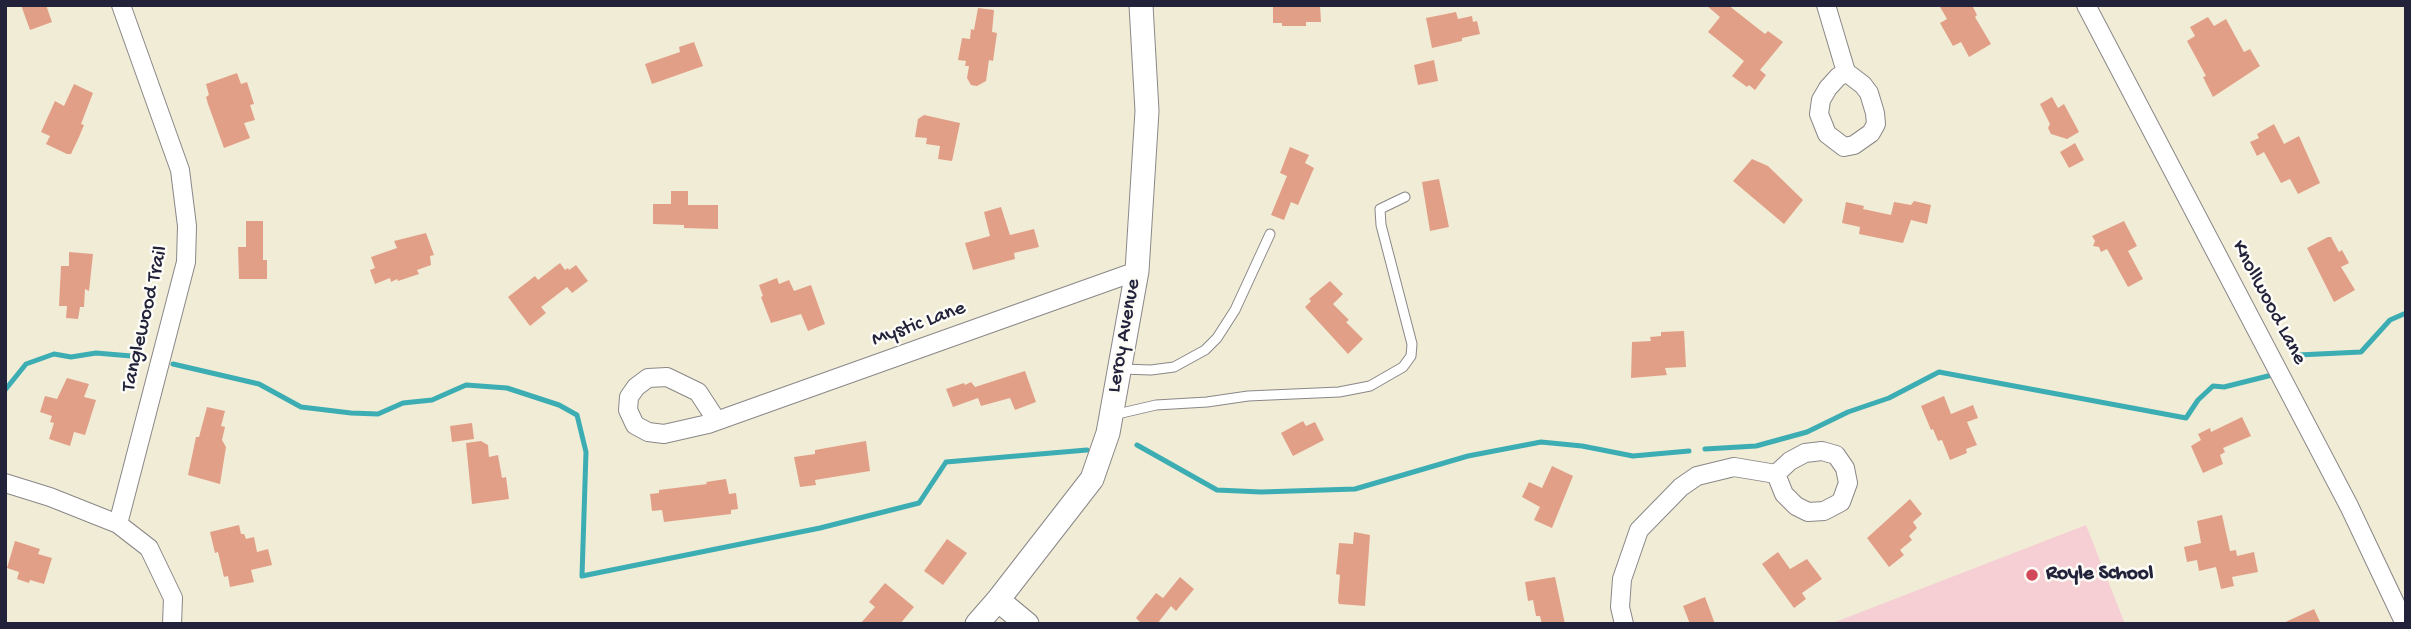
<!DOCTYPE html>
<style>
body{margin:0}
#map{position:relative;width:2411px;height:629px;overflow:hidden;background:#f1ecd5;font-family:"Gochi Hand",sans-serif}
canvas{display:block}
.frame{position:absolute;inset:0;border:7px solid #22223b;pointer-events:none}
</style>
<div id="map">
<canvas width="2411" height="629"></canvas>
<div class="frame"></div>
</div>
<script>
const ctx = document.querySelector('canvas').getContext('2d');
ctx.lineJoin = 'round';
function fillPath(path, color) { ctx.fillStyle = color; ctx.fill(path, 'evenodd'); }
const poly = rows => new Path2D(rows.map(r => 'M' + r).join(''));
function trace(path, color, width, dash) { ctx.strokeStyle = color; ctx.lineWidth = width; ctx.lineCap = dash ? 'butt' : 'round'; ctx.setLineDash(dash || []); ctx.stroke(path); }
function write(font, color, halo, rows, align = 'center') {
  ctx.font = font + ' "Gochi Hand",sans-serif'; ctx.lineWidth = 5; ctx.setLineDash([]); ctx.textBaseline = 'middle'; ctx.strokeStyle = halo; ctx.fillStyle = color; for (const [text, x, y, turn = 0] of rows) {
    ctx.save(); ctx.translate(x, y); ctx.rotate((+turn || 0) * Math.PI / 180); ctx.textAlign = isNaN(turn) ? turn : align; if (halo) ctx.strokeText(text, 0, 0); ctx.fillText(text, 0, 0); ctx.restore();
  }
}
fillPath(poly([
 [2086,525,2125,624,1830,624]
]), '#f6cfd5');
trace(poly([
 [2298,355,2361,352,2390,320,2406,313],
 [173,364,259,384,301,407,351,413,378,414,403,403,432,400,466,385,507,388,559,405,577,415,586,452,582,576,820,528,919,503,946,462,1087,450],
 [5,390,26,364,54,354,71,357,96,353,143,357],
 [1137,445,1217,490,1261,492,1355,489,1468,456,1541,442,1582,446,1633,456,1689,451],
 [1705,449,1756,446,1807,432,1848,412,1889,398,1939,372,2186,418,2198,400,2213,386,2224,387,2272,375]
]), '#3badb3', 5);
fillPath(poly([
 [21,5,46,5,52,22,30,30],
 [1273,5,1320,5,1321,22,1306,22,1306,26,1282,26,1282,23,1273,23],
 [1706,5,1728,5,1765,34,1768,31,1783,42,1760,70,1766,75,1755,90,1749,85,1747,87,1732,76,1744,61,1708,32,1720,17],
 [1939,5,1972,5,1977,15,1975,17,1991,44,1969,57,1961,42,1953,46,1940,23,1947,19],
 [978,8,994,10,992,32,997,33,993,61,989,60,986,81,977,86,971,85,967,78,969,66,965,66,966,61,958,60,962,38,970,39,971,29,974,30],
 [1456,12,1458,19,1472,16,1473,22,1477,21,1480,34,1462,38,1462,41,1432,48,1426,18],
 [2208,17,2214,26,2226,19,2244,52,2250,49,2260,66,2213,97,2203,77,2206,76,2187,41,2195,36,2190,27],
 [694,42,703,66,652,84,645,64,680,52,679,47],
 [1434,60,1438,81,1418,85,1414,65],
 [237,73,241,84,247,82,254,104,250,105,255,120,244,123,250,138,224,148,208,104,206,97,209,95,206,84],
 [74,84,93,93,81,124,84,125,79,137,71,154,67,154,46,144,50,136,41,132,55,101,64,106],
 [2052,97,2058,108,2064,104,2079,132,2067,139,2051,134,2048,128,2050,124,2040,104],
 [924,115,960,123,952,161,938,159,940,146,926,144,927,138,915,137,918,119],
 [2274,124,2284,144,2299,136,2320,183,2298,194,2290,179,2281,183,2264,152,2257,156,2250,142,2259,138,2257,134,2262,131],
 [2075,143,2084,160,2069,168,2060,152],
 [1290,147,1309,155,1305,163,1314,168,1298,205,1291,202,1284,220,1271,215,1287,176,1280,173],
 [1752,159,1768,166,1803,200,1784,224,1733,181],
 [1439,179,1449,227,1430,231,1422,182],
 [671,191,688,191,688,205,718,205,718,229,684,228,684,225,653,224,653,204,671,204],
 [1914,201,1931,205,1927,224,1911,220,1903,243,1859,234,1860,227,1842,223,1846,202,1864,206,1863,209,1891,215,1894,202,1911,205],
 [1001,207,1010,235,1034,229,1039,247,1014,253,1015,259,973,270,965,243,990,236,984,212],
 [246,221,263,221,263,260,267,260,267,279,239,279,238,247,246,247],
 [2124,221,2137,246,2128,251,2143,279,2128,287,2107,249,2101,252,2099,247,2093,246,2095,241,2092,236],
 [426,233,434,255,430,256,431,265,417,270,419,274,398,281,397,279,391,282,390,278,375,284,370,270,375,268,371,257,397,248,394,241],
 [2328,237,2331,237,2339,252,2342,250,2349,263,2341,267,2355,290,2334,302,2307,248],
 [69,252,93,254,89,291,85,289,84,307,80,307,78,319,66,318,67,306,59,306,61,266,69,266],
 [560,263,565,270,568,268,569,270,576,265,588,281,572,293,567,287,541,307,546,313,530,326,508,297,535,276,538,280],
 [777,278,779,284,789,280,794,291,811,285,825,324,808,331,801,314,771,323,761,297,763,296,759,285],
 [1330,281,1343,294,1333,304,1349,320,1346,322,1363,339,1348,354,1305,307,1311,301,1309,299],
 [1684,331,1686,367,1665,368,1667,375,1631,378,1632,342,1651,341,1650,337,1661,336,1661,332],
 [1025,371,1036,402,1015,410,1010,398,981,406,978,398,953,407,946,389,964,383,965,385,971,382,975,387],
 [67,378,89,384,84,397,96,400,85,435,74,432,70,446,49,439,54,423,50,422,52,416,40,412,45,396,57,399],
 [1944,396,1951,414,1973,405,1978,418,1967,422,1977,445,1966,449,1967,453,1950,460,1942,440,1938,441,1933,429,1931,430,1921,406],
 [207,407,225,411,221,426,225,427,222,440,226,447,220,484,188,475,196,437,199,437],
 [2242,417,2251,436,2223,448,2225,452,2220,455,2223,464,2203,473,2191,446,2201,440,2198,434,2210,428,2211,432],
 [1303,421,1306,426,1315,422,1324,440,1293,456,1281,433],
 [472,423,474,439,452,442,450,426],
 [481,441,488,445,489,457,498,455,502,478,506,477,509,499,472,504,466,443],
 [866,441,870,471,815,480,816,485,800,487,794,457,815,454,815,450],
 [1552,466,1573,476,1552,528,1534,520,1540,507,1522,497,1529,482,1542,488],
 [726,479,729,494,736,493,738,509,731,510,731,514,664,522,662,510,652,511,650,494,659,493,659,490,707,484,706,482],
 [1910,499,1922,514,1913,522,1917,528,1909,536,1912,540,1900,550,1904,555,1889,567,1867,538],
 [2222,515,2230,551,2236,550,2237,556,2254,552,2258,572,2232,577,2234,586,2221,589,2216,567,2199,571,2197,560,2187,562,2184,547,2201,543,2197,521],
 [239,525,241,534,244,534,246,539,254,537,257,552,268,549,272,565,251,570,254,582,230,587,228,576,224,577,218,552,215,553,210,532],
 [1354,532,1370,535,1365,606,1339,604,1338,601,1340,575,1336,574,1339,543,1353,544],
 [947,539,967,553,943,585,924,571],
 [15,541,40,549,38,554,52,558,44,584,30,580,29,583,17,579,19,572,7,568],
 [1778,552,1790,569,1807,559,1822,579,1802,593,1806,599,1794,608,1762,564],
 [1180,577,1194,589,1176,611,1171,606,1157,624,1142,624,1136,618,1156,593,1163,598],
 [1555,577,1565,624,1542,624,1540,616,1536,616,1533,600,1528,601,1525,582],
 [885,583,914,607,900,624,860,624,875,607,869,602],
 [1705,597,1715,624,1690,624,1683,606],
 [2314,609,2321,624,2281,624]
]), '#e29f88');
const service = poly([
 [1121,369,1151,370,1174,367,1205,350,1217,338,1235,310,1270,234],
 [1113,415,1156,405,1207,402,1248,396,1339,392,1370,386,1403,367,1411,356,1412,344,1381,225,1380,209,1405,197]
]);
const minor = poly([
 [1826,5,1846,72,1863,85,1869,93,1875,113,1876,124,1871,133,1854,145,1844,147,1827,134,1819,114,1821,100,1828,88,1838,77,1846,72],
 [2086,5,2349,506,2405,624],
 [717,421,698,392,667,377,648,378,636,387,629,397,628,410,635,425,648,432,664,434,708,424,1137,271],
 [1822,451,1836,455,1845,468,1848,483,1841,502,1824,511,1808,512,1796,506,1784,494,1776,474,1790,461,1805,453,1822,451],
 [5,483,50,497,118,524,149,548,173,598,172,624],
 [118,524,186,262,187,226,180,170,121,5],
 [1624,624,1620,607,1622,579,1639,530,1681,487,1697,476,1734,467,1776,474]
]);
const tertiary = poly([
 [998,600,1027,624],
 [977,624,998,600,1092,479,1108,433,1137,271,1147,111,1141,5]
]);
trace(service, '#8a8788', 11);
trace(minor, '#8a8788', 20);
trace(tertiary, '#8a8788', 25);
trace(service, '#fff', 9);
trace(minor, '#fff', 18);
trace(tertiary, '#fff', 23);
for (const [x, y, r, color] of [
 [2032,575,7,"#d1495b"]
]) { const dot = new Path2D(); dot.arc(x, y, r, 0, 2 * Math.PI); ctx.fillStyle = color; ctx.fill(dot); trace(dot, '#fdfcf7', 2.5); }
write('21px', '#22223b', '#fdfcf7', [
 ["Knollwood Lane",2268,303,62],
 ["Tanglewood Trail",146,319,-77],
 ["Mystic Lane",919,325,-20],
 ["Leroy Avenue",1125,336,-80]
]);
write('bold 21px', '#22223b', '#fdfcf7', [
 ["Royle School",2046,575]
], 'left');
</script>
